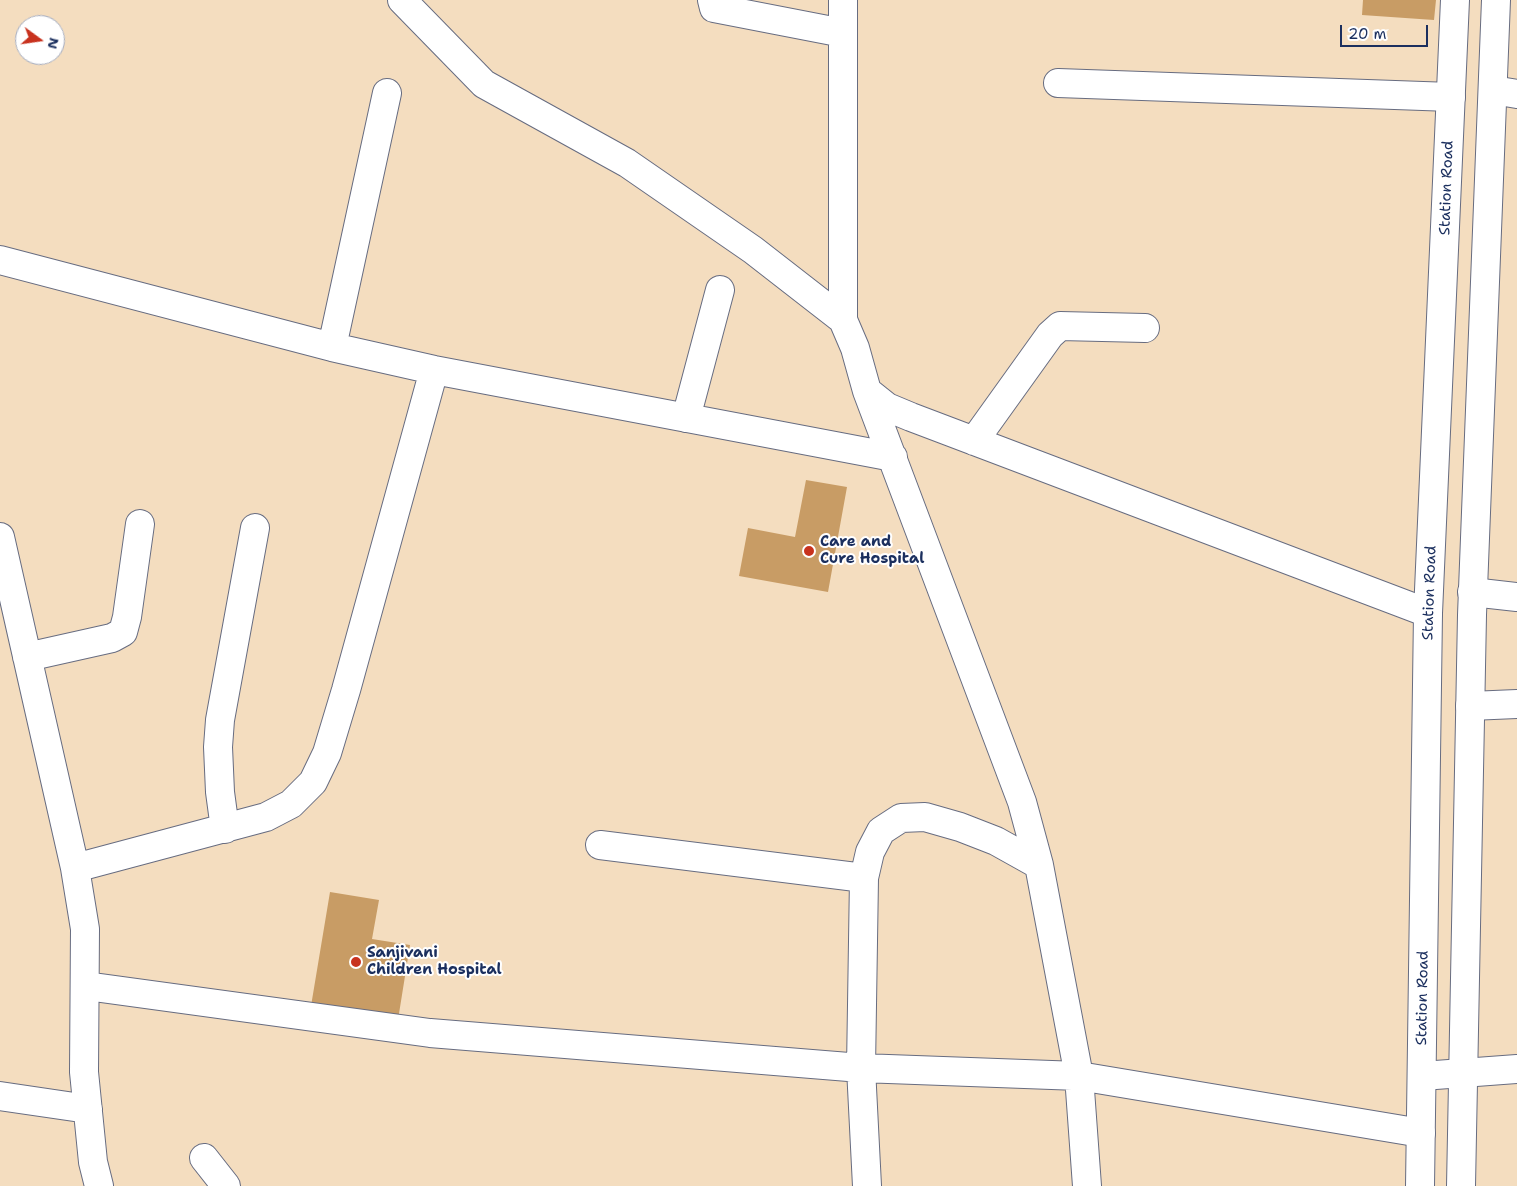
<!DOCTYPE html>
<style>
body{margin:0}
#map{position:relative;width:1517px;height:1186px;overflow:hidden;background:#f4ddbf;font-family:"Shantell Sans",sans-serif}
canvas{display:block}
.north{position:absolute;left:15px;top:15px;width:50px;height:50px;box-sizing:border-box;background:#fff;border:1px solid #a4acbf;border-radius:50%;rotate:104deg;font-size:14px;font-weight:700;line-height:20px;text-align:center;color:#1b2f5e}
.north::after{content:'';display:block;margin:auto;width:18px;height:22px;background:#c8321e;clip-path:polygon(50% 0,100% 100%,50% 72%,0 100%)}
.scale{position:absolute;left:1340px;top:25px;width:88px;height:22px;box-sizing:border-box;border:2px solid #1b2f5e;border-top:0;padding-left:6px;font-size:15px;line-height:18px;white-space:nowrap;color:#1b2f5e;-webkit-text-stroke:4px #fff;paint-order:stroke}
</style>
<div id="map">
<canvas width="1517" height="1186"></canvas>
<div class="north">N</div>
<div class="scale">20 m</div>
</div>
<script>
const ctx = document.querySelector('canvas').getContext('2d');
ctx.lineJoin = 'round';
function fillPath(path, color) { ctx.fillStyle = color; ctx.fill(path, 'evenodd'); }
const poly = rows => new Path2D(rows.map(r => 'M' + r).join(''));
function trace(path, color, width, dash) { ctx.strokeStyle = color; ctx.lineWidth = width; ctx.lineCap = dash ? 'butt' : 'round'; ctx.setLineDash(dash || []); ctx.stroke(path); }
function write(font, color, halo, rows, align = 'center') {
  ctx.font = font + ' "Shantell Sans",sans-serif'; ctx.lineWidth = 4; ctx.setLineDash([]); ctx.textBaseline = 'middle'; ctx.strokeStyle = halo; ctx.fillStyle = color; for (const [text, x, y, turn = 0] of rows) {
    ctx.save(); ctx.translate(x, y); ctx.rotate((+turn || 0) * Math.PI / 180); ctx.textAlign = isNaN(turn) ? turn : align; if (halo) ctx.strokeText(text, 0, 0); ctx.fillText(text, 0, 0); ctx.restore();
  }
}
fillPath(poly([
 [1363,0,1436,0,1434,20,1362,15],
 [806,480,847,487,828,592,739,576,748,528,795,537],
 [330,892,379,900,372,939,410,945,397,1026,310,1012]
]), '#c89c65');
const minor = poly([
 [402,0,484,84,627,163,753,250,843,320,855,348,867,391,887,407,911,417,1428,613],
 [712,0,714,8,843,33],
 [1058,83,1451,97],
 [1493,90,1517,94],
 [0,260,332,347,434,370,893,457],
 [843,320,843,0],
 [332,347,387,93],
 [867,391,1022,802,1039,865,1079,1076,1087,1186],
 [686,418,720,290],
 [974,441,1050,335,1060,326,1145,328],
 [0,537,75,868,85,929,84,1072,93,1162,99,1186],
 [1472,592,1517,597],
 [27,657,112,638,123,632,127,617,140,524],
 [1470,706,1517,704],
 [225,829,220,792,218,747,220,720,255,528],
 [600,845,864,878],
 [75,868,266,817,291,804,313,782,327,753,346,690,434,370],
 [86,986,430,1033,861,1068,1079,1076,1421,1133],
 [1422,1076,1517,1069],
 [0,1096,88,1109],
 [204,1158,226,1186],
 [867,1186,861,1068,864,878,870,852,881,831,901,818,925,817,960,827,996,841,1039,865]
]);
const major = poly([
 [1420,1186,1428,613,1455,0],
 [1461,1186,1472,615,1496,0]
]);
trace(minor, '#676c80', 30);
trace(major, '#676c80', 30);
trace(minor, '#fff', 28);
trace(major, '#fff', 28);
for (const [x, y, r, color] of [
 [809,551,6,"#c8321e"],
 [356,962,6,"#c8321e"]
]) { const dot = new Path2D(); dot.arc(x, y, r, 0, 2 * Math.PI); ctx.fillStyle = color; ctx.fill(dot); trace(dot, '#fff', 2); }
write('15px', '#1b2f5e', '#fff', [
 ["Station Road",1447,188,-88],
 ["Station Road",1430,593,-88],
 ["Station Road",1423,998,-89]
]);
write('bold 15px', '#1b2f5e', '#fff', [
 ["Care and",820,542],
 ["Cure Hospital",820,559],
 ["Sanjivani",367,953],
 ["Children Hospital",367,970]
], 'left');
</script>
